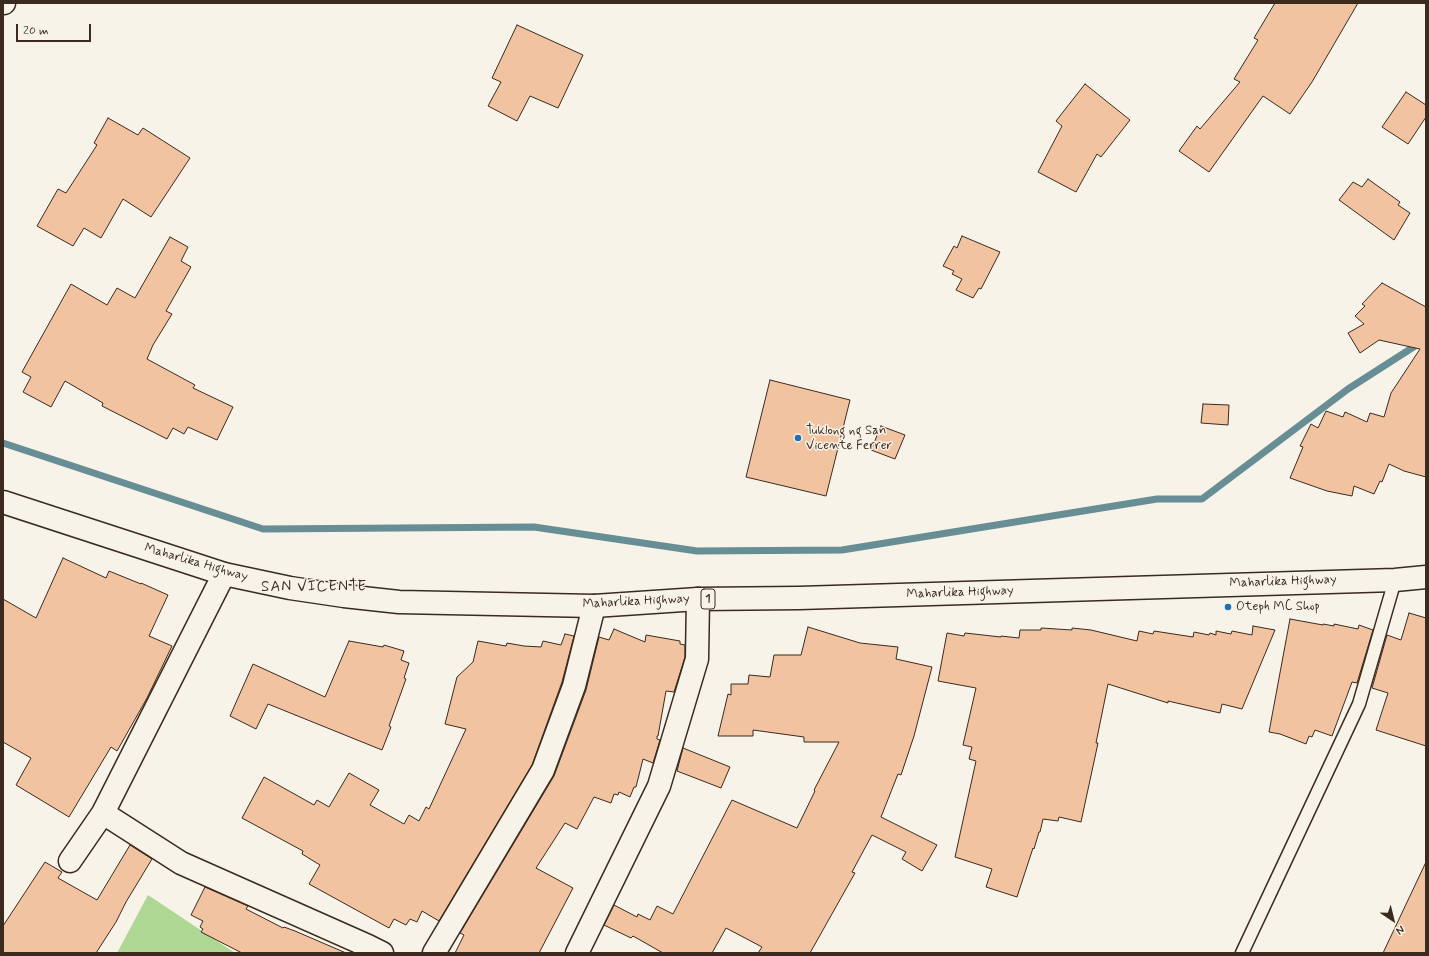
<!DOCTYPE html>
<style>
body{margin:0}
#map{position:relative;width:1429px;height:956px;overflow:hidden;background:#f7f3e8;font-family:Mynerve,sans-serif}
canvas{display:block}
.frame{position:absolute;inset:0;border:4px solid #3b2a1e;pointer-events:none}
.north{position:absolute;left:1373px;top:900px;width:40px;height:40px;-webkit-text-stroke:3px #f7f3e8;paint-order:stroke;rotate:145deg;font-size:11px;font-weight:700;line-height:16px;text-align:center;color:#3b2a1e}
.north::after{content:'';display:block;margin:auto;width:14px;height:18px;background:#3b2a1e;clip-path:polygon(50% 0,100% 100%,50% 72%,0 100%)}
.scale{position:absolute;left:16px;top:24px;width:75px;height:18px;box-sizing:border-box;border:2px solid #3b2a1e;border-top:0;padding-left:5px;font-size:12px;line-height:14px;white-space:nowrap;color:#3b2a1e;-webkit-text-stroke:3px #f7f3e8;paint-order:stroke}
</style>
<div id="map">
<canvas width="1429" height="956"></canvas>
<div class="frame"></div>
<div class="north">N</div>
<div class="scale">20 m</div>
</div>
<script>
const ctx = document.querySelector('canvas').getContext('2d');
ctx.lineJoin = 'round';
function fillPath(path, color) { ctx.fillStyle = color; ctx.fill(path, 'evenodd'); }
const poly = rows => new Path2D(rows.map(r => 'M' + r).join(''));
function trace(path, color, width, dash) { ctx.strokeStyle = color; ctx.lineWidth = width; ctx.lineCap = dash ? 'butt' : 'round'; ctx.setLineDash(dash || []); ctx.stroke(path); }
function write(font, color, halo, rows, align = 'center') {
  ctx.font = font + ' Mynerve,sans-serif'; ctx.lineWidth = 3; ctx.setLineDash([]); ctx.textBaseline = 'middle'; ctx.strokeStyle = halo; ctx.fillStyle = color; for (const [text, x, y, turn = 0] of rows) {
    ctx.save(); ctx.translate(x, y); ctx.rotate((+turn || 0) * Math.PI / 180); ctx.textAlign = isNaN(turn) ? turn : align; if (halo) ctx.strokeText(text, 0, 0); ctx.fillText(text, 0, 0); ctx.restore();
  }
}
fillPath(poly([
 [148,895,235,953,117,953]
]), '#aed793');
trace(poly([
 [3,443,263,529,534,527,697,551,842,550,1157,499,1202,499,1348,389,1426,339]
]), '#678e95', 7);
const building = poly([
 [1275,3,1358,3,1312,82,1290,114,1263,96,1209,172,1179,151,1197,126,1200,129,1240,82,1234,79,1258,40,1254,38,1275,3],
 [517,25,583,55,558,108,530,96,517,121,488,106,501,82,492,78,517,25],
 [1085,84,1130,120,1101,157,1097,154,1076,192,1038,172,1062,126,1056,121,1085,84],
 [1406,92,1426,105,1426,117,1408,144,1382,127,1406,92],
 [108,118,138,135,143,128,190,158,151,217,123,199,101,238,84,228,73,246,37,226,58,189,66,193,97,145,94,143,108,118],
 [1368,179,1400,202,1398,205,1410,213,1394,240,1339,200,1353,182,1362,187,1368,179],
 [962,236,1000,252,981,289,979,288,973,298,956,290,962,279,952,274,954,271,943,266,954,246,957,248,962,236],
 [170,237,188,247,181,261,191,267,166,311,172,314,153,345,147,359,195,385,193,388,233,407,217,440,188,427,184,434,173,428,167,439,102,406,103,403,65,381,51,407,23,392,31,377,22,372,71,284,107,305,117,288,135,298,170,237],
 [1382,283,1426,307,1426,477,1404,471,1389,464,1382,482,1380,481,1374,494,1354,486,1352,496,1327,491,1290,478,1303,447,1300,446,1311,424,1318,428,1326,411,1343,417,1345,412,1367,422,1370,413,1384,417,1391,393,1420,349,1379,340,1360,353,1348,333,1364,324,1355,316,1365,306,1362,304,1382,283],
 [770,380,850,400,826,496,746,477,770,380],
 [1203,404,1229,405,1228,425,1201,423,1203,404],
 [881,426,905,435,895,459,871,450,881,426],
 [63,558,106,578,109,571,141,584,141,583,168,595,149,636,172,646,147,698,117,751,111,747,69,817,16,785,31,758,3,742,3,599,36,618,63,558],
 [1409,613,1426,618,1426,746,1376,730,1388,693,1372,688,1387,635,1401,640,1409,613],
 [1290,619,1323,625,1323,624,1334,626,1334,624,1358,629,1359,625,1373,630,1357,683,1352,682,1332,736,1315,730,1312,737,1309,736,1306,744,1280,734,1269,732,1290,619],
 [1253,626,1275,630,1242,709,1222,704,1220,713,1168,701,1168,703,1108,684,1096,743,1098,743,1081,822,1059,817,1058,821,1043,819,1040,832,1039,832,1034,849,1033,848,1017,897,986,887,992,869,955,857,976,761,969,759,972,747,963,745,976,688,938,681,947,633,964,636,965,633,1001,637,1001,636,1019,638,1020,630,1041,630,1041,628,1072,630,1072,628,1091,630,1137,641,1139,631,1153,634,1154,631,1193,637,1194,632,1209,635,1210,633,1216,635,1216,631,1231,634,1232,631,1252,635,1253,626],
 [808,627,860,643,898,647,896,659,932,667,914,736,901,775,898,774,881,817,937,845,922,871,902,859,906,852,872,835,852,872,855,873,810,953,758,953,762,947,726,928,712,953,663,953,633,936,631,938,604,925,614,905,637,917,638,914,650,920,657,906,673,914,732,800,797,828,815,791,814,790,839,742,804,742,804,737,753,730,753,736,718,736,728,694,731,695,731,684,748,684,749,675,770,677,774,655,801,655,808,627],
 [614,629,645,642,646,635,680,641,680,644,685,645,685,657,674,692,666,691,658,736,657,736,657,739,660,740,653,763,643,759,636,787,634,787,630,797,619,792,618,795,614,794,611,803,594,797,577,829,565,823,536,868,573,888,539,953,455,953,464,935,460,933,554,776,586,690,599,637,609,640,614,629],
 [565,634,574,636,562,682,532,765,439,921,422,911,417,922,410,919,406,925,394,919,389,928,309,884,320,865,302,854,303,851,242,818,264,777,314,805,317,800,329,807,349,773,379,790,370,805,404,824,409,815,419,821,426,807,429,809,466,729,445,724,457,677,473,662,478,641,506,646,507,643,524,646,541,647,543,641,561,645,565,634],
 [349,641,383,647,384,645,404,651,401,660,409,663,404,678,406,679,389,726,391,727,382,750,268,704,256,729,230,716,253,664,325,697,349,641],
 [683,748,730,767,721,788,677,771,683,748],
 [130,845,152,859,126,902,116,922,96,953,3,953,3,926,45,862,62,872,58,878,97,900,130,845],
 [1426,862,1426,953,1383,953,1426,862],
 [205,887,248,906,246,909,283,928,284,927,295,931,346,953,242,953,201,932,203,929,200,927,203,921,191,915,205,887]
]);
fillPath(building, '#f1c3a1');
trace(building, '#3b2a1e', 1);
const lane = poly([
 [1242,953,1359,704,1395,580]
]);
const street = poly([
 [224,574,103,813,181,863,368,946,382,953],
 [70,861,103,813],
 [434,953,543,770,574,686,594,606],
 [577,953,659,786,697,659,698,599]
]);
const secondary = poly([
 [3,3,4,3]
]);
const highway = poly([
 [3,502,224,574,290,588,344,596,399,602,594,606,698,599,799,598,1395,580,1426,577]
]);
trace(lane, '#3b2a1e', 15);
trace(street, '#3b2a1e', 25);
trace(secondary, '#3b2a1e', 25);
trace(highway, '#3b2a1e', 25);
trace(lane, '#f7f3e8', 12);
trace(street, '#f7f3e8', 22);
trace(secondary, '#f7f3e8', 22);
trace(highway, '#f7f3e8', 22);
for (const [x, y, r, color] of [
 [798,438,4,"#1f6fb2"],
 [1228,607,4,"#1f6fb2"]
]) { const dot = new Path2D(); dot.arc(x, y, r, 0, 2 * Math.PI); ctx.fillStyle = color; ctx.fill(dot); trace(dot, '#f7f3e8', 1.5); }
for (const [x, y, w] of [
 [708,599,14]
]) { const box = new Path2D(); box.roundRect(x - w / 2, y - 10, w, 20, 3); ctx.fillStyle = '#f7f3e8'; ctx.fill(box); trace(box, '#3b2a1e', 1); }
write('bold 12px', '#3b2a1e', null, [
 ["1",708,599]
]);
write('13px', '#3b2a1e', '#f7f3e8', [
 ["Tuklong ng San",806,431],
 ["Vicente Ferrer",806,446],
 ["Oteph MC Shop",1236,607]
], 'left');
write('13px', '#3b2a1e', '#f7f3e8', [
 ["Maharlika Highway",196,563,16],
 ["Maharlika Highway",1283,582,-2],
 ["Maharlika Highway",960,593,-2],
 ["Maharlika Highway",636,602,-3]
]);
ctx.letterSpacing = '1px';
write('15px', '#3b2a1e', '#f7f3e8', [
 ["SAN VICENTE",314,588]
]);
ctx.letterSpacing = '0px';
</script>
